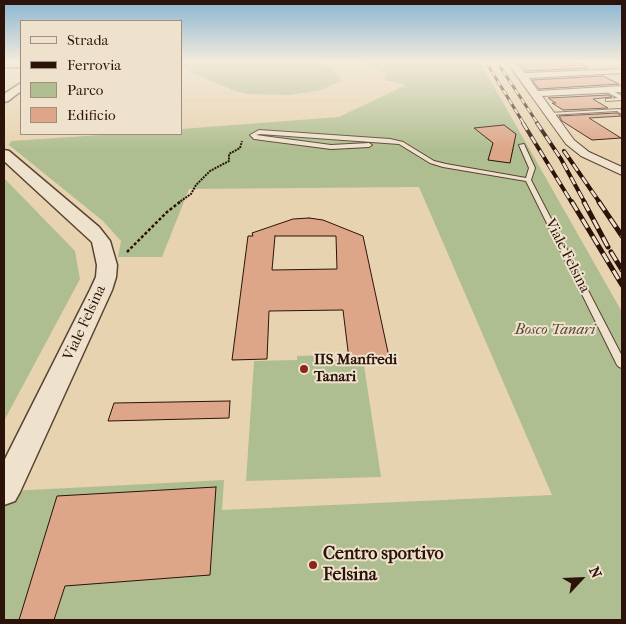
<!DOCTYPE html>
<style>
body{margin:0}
#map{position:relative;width:626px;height:624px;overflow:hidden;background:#e7d3b0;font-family:"IM FELL French Canon",serif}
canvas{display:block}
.frame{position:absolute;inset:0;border:5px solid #2b130a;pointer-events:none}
.legend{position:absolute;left:20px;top:20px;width:162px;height:115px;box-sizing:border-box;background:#efe2cc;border:1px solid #a18f7e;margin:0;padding:6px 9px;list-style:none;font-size:15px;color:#2b130a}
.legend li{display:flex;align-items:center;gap:10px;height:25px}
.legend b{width:25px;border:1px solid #a18f7e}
.north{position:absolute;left:556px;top:554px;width:50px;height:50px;-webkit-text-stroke:4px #efe2cc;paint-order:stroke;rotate:65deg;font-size:14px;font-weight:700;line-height:20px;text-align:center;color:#2b130a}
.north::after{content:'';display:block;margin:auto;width:18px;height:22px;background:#2b130a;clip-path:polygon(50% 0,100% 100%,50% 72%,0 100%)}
</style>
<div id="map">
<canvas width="626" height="624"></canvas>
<div class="frame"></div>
<ul class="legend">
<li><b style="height:6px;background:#efe2cc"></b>Strada</li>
<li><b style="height:6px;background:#2b130a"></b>Ferrovia</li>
<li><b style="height:14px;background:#afbe90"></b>Parco</li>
<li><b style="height:14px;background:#dda689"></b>Edificio</li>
</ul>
<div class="north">N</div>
</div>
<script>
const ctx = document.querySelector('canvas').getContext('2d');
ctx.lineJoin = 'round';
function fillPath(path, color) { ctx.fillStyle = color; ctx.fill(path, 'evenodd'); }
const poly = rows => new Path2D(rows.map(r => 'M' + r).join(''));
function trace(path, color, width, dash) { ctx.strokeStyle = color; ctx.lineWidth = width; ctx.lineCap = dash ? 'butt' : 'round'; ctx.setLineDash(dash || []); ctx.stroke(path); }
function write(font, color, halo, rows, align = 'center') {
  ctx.font = font + ' "IM FELL French Canon",serif'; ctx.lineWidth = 4; ctx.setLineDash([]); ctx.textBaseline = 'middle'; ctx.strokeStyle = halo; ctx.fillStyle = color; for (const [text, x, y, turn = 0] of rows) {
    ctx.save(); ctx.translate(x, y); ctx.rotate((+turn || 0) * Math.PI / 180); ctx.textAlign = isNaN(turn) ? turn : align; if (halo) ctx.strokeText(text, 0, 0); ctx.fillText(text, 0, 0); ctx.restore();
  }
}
fillPath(poly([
 [181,62,314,62,329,66,340,76,341,81,321,90,291,95,247,94,235,91,181,68],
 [364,62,480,62,622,312,622,620,4,620,4,504,10,491,224,480,222,510,552,495,419,187,189,189,162,257,118,257,121,241,103,221,9,145,11,141,115,134,181,134,181,129,339,117,406,85,384,80,386,75],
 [4,178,75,251,80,279,4,421],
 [323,355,323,360,363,359,381,477,246,481,254,361,297,360,297,356]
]), '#afbe90');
const building = poly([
 [518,62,577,62,588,68,526,71,518,62],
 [603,76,619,84,539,89,532,80,603,76],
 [608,95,612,97,593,99,608,108,563,110,552,103,556,103,548,98,608,95],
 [617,113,622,116,589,118,621,138,592,140,562,121,559,116,617,113],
 [504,125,516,134,510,163,488,160,493,143,474,128,504,125],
 [309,218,323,220,363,236,389,357,349,359,343,310,269,311,267,359,232,360,248,236,253,236,252,233,293,219,309,218],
 [275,236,336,236,337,269,272,270,275,236],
 [230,401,229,418,108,421,114,403,230,401],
 [216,487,210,575,65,586,54,620,19,620,57,496,216,487]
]);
fillPath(building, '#dda689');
trace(building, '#2b130a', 1);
const service = poly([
 [605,89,609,89,622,96,622,100,606,101,606,99,618,98,605,91,605,89],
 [620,109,622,111,622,114,617,111,549,115,547,114,549,113,620,109],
 [259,130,390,139,403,142,434,161,446,164,526,178,529,168,519,145,524,144,535,168,531,180,622,356,622,368,619,367,617,365,526,181,443,167,430,163,399,144,260,134,256,135,331,145,369,143,372,145,369,147,331,149,254,139,250,135,259,130]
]);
const minor = poly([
 [507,62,515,62,525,73,622,69,622,73,529,78,538,91,622,86,622,92,542,96,574,140,589,152,622,167,622,175,581,156,566,144,507,62]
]);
const tertiary = poly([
 [21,83,21,91,8,101,4,102,4,94,21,83],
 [4,150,9,151,99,227,110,241,117,265,116,277,112,290,20,492,15,501,4,505,4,461,90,290,96,277,97,265,92,242,4,161,4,150]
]);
trace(service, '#5a4334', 2);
trace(minor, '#5a4334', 2);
trace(tertiary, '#5a4334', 3);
trace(poly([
 [4,68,21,68],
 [178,203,191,194,196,185,210,171,229,161,229,154,240,148,242,141]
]), '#2b130a', 2, [2, 1]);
trace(poly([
 [127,252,167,212,180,202]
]), '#2b130a', 2.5, [3, 2]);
fillPath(service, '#efe2cc');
fillPath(minor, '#efe2cc');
fillPath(tertiary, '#efe2cc');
const railFar2 = poly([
 [486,62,524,124],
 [497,62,538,124]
]);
const railFar1 = poly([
 [523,123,572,203],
 [537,123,561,159,585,203],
 [564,151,600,203]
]);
const rail = poly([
 [572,202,622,285],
 [584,202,608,247],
 [599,202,622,236],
 [611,252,622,270]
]);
trace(railFar2, '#2b130a', 3);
trace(railFar1, '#2b130a', 4);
trace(rail, '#2b130a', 5);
trace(railFar2, '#efe2cc', 2, [5.5]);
trace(railFar1, '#efe2cc', 2.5, [8]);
trace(rail, '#efe2cc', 3, [10]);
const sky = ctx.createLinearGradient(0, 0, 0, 150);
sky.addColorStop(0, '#89b5d4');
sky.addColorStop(0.41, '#f4ebdb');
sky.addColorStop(1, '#f4ebdb00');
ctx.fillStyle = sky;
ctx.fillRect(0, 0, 626, 150);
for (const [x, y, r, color] of [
 [304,369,5,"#8f2418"],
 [313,565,5,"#8f2418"]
]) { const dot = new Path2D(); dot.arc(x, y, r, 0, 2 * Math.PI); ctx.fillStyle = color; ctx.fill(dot); trace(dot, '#efe2cc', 2); }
write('15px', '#2b130a', '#efe2cc', [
 ["Viale Felsina",567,256,63],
 ["Viale Felsina",85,323,-65]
]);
write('italic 15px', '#534632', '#efe2cc', [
 ["Bosco Tanari",555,330]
]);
write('bold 15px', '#2b130a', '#efe2cc', [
 ["IIS Manfredi",314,360],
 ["Tanari",314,377]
], 'left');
write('bold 18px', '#2b130a', '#efe2cc', [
 ["Centro sportivo",323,555],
 ["Felsina",323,576]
], 'left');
</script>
